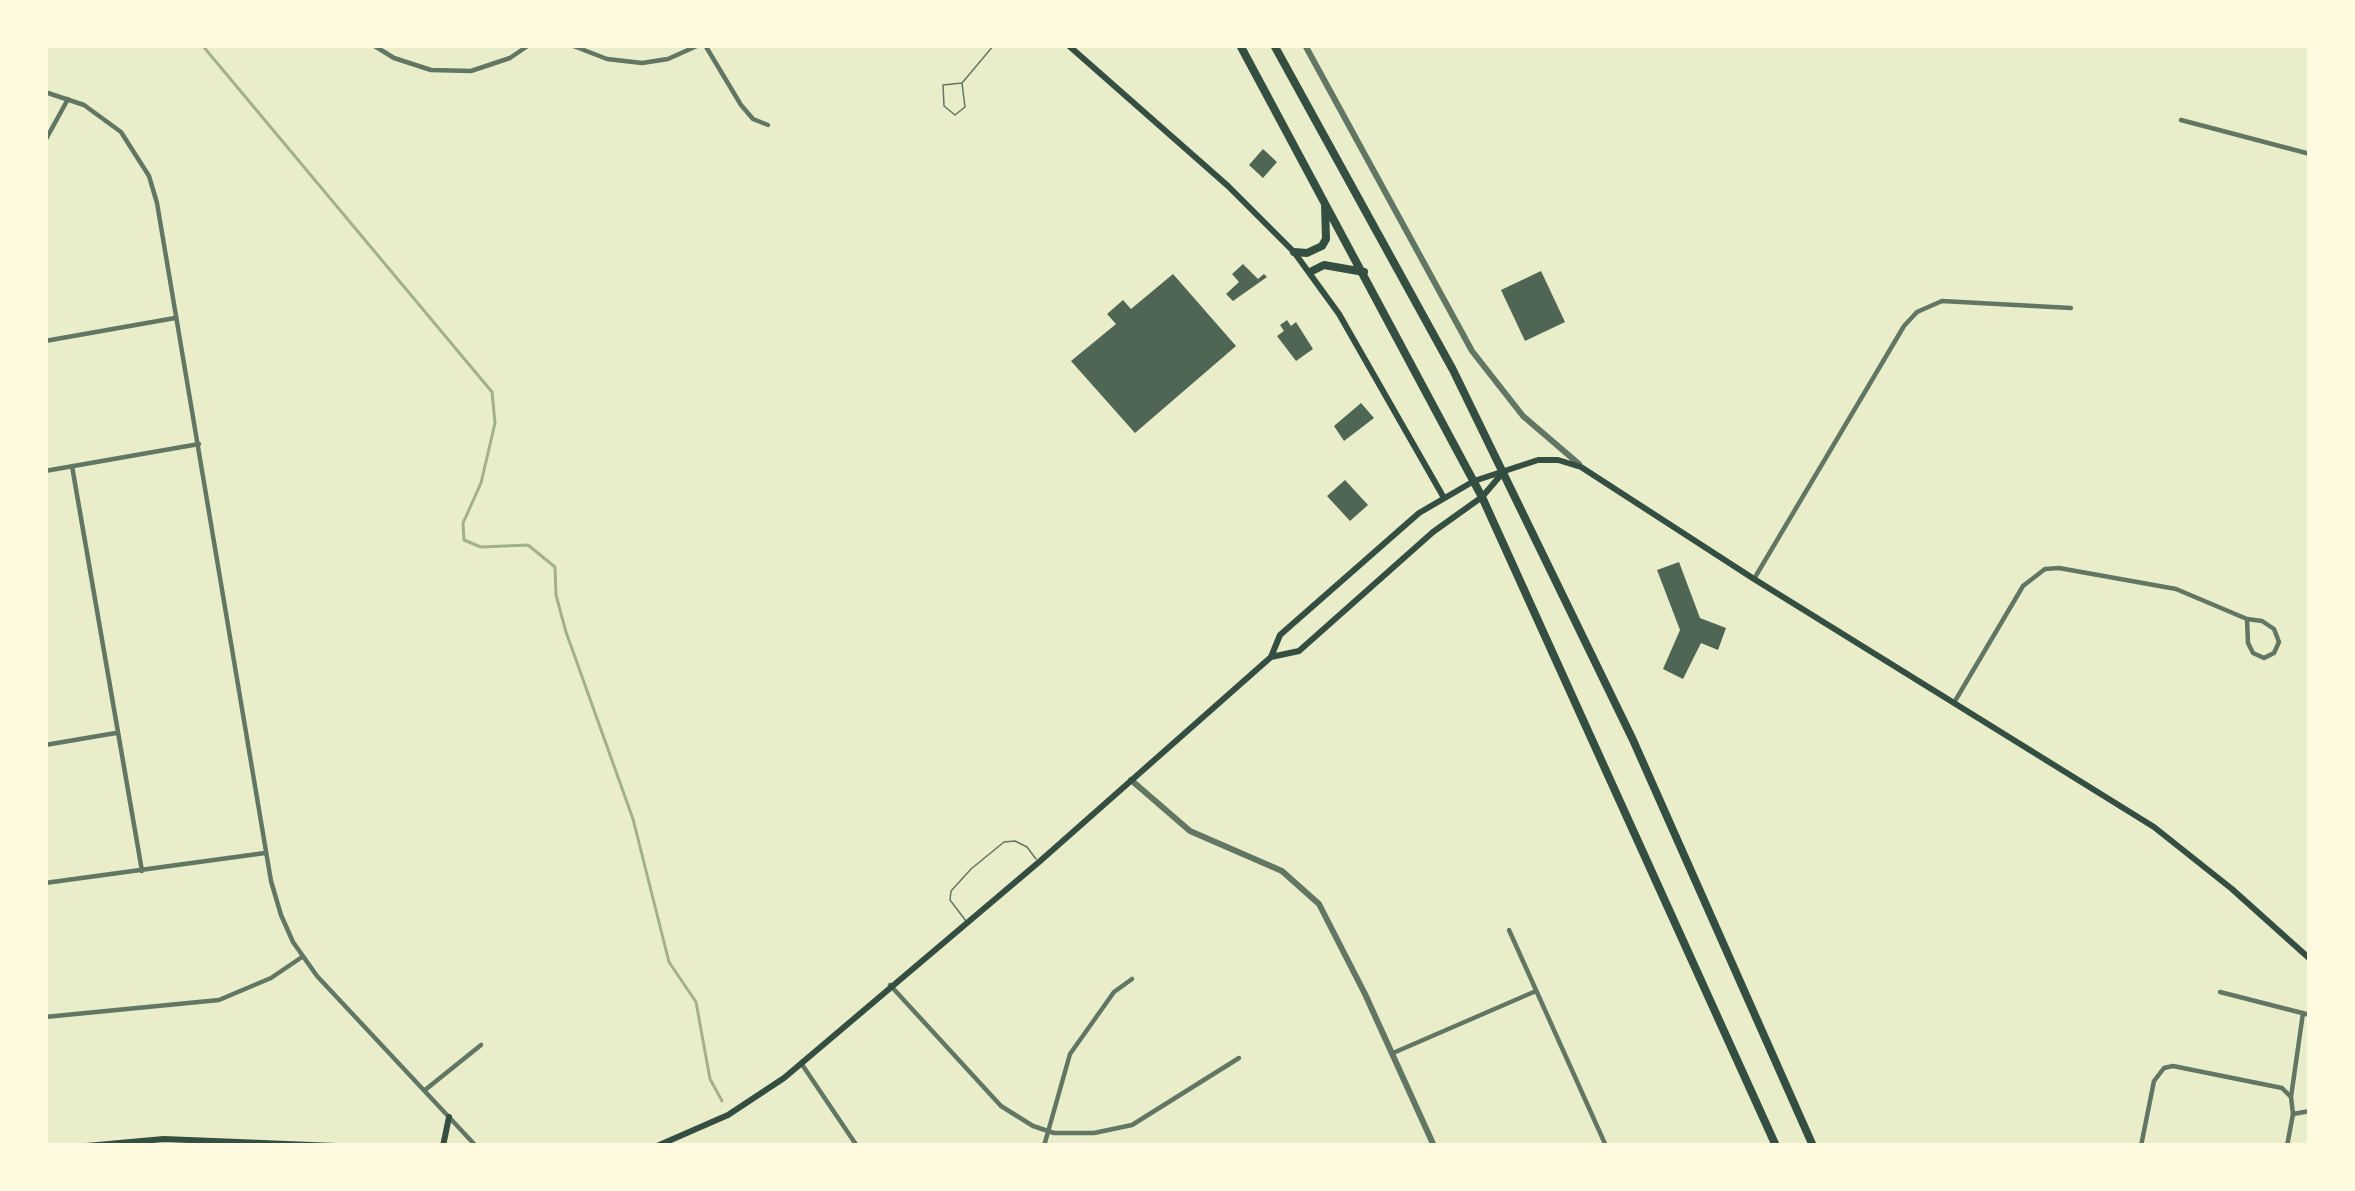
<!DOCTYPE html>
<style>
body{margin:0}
#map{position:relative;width:2355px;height:1191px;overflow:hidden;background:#e9edc9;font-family:"Libre Baskerville",serif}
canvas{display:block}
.frame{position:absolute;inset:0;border:48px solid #fefae0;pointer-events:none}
</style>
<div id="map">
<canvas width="2355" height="1191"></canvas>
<div class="frame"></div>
</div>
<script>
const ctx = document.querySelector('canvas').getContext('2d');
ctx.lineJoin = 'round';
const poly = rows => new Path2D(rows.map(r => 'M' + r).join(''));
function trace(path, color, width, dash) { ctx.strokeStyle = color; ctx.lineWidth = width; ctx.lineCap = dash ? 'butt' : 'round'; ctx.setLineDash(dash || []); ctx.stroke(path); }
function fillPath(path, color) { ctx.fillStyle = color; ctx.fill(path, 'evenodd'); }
trace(poly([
 [202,45,492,392,495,423,481,483,463,523,464,540,481,547,528,545,555,567,556,595,566,632,633,819,669,962,696,1002,710,1079,722,1101]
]), '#a3b18a', 3);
fillPath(poly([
 [1263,149,1277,162,1263,178,1249,165],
 [1243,264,1258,279,1264,274,1267,277,1233,301,1226,294,1239,282,1232,274],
 [1541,271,1565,322,1525,341,1501,290],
 [1173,274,1236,346,1135,433,1071,361,1116,324,1107,314,1123,300,1131,309],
 [1287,320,1291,326,1296,322,1313,349,1296,361,1277,336,1284,331,1280,325],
 [1361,403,1374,418,1344,441,1334,426],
 [1345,480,1368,505,1350,521,1327,496],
 [1679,562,1700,618,1726,628,1718,650,1701,643,1683,679,1663,669,1680,630,1657,570]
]), '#4f6655');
trace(poly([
 [962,83,965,107,955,115,944,106,943,85,962,83,994,45],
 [966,921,950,900,951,891,971,869,1004,842,1015,841,1027,847,1036,859]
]), '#617663', 1.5);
trace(poly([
 [373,45,394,58,431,70,471,71,510,58,529,45],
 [571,45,607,59,642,63,668,59,699,45],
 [705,45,741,105,753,119,768,125],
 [45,92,84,105,121,132,149,176,157,203,271,881,281,915,293,942,317,976,476,1146],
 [2181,120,2310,154],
 [45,141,68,99],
 [45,341,175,318],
 [72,466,142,871],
 [45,471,199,444],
 [1754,579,1904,326,1917,312,1942,301,2071,308],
 [2247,619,2262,621,2274,629,2279,642,2274,653,2264,658,2253,653,2248,643,2247,619],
 [1955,701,2023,586,2045,569,2059,568,2176,589,2247,619],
 [45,745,116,733],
 [45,883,265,853],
 [1509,930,1606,1146],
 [890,985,1001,1106,1033,1126,1054,1133,1094,1133,1132,1125,1239,1058],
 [2220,992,2310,1015],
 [45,1017,219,1000,271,978,302,957],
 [1393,1053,1536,991],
 [801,1063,857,1146],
 [425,1090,481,1045],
 [2291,1097,2303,1013],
 [2293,1114,2310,1111],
 [1044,1146,1070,1054,1114,992,1132,979],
 [2141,1146,2154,1081,2164,1068,2173,1066,2282,1088,2291,1097,2293,1114,2287,1146]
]), '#617663', 4.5);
trace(poly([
 [1305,45,1472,351,1523,416,1579,464],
 [1131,780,1190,831,1282,871,1319,904,1365,994,1434,1146]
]), '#617663', 6);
trace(poly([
 [1068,45,1228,186,1294,252,1339,314,1444,498],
 [1271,657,1299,651,1433,532,1482,497,1500,476],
 [86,1146,164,1139,336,1146],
 [443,1146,449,1117],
 [657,1146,728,1115,784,1078,1039,862,1271,657,1280,635,1419,513,1474,481,1538,460,1558,460,1581,467,1754,579,2154,827,2232,889,2310,959]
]), '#344e41', 6);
trace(poly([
 [1240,45,1482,497,1776,1146],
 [1274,45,1453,370,1633,740,1813,1146],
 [1294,252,1307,253,1322,246,1326,239,1325,204],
 [1310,272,1324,265,1364,272]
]), '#344e41', 8);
</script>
